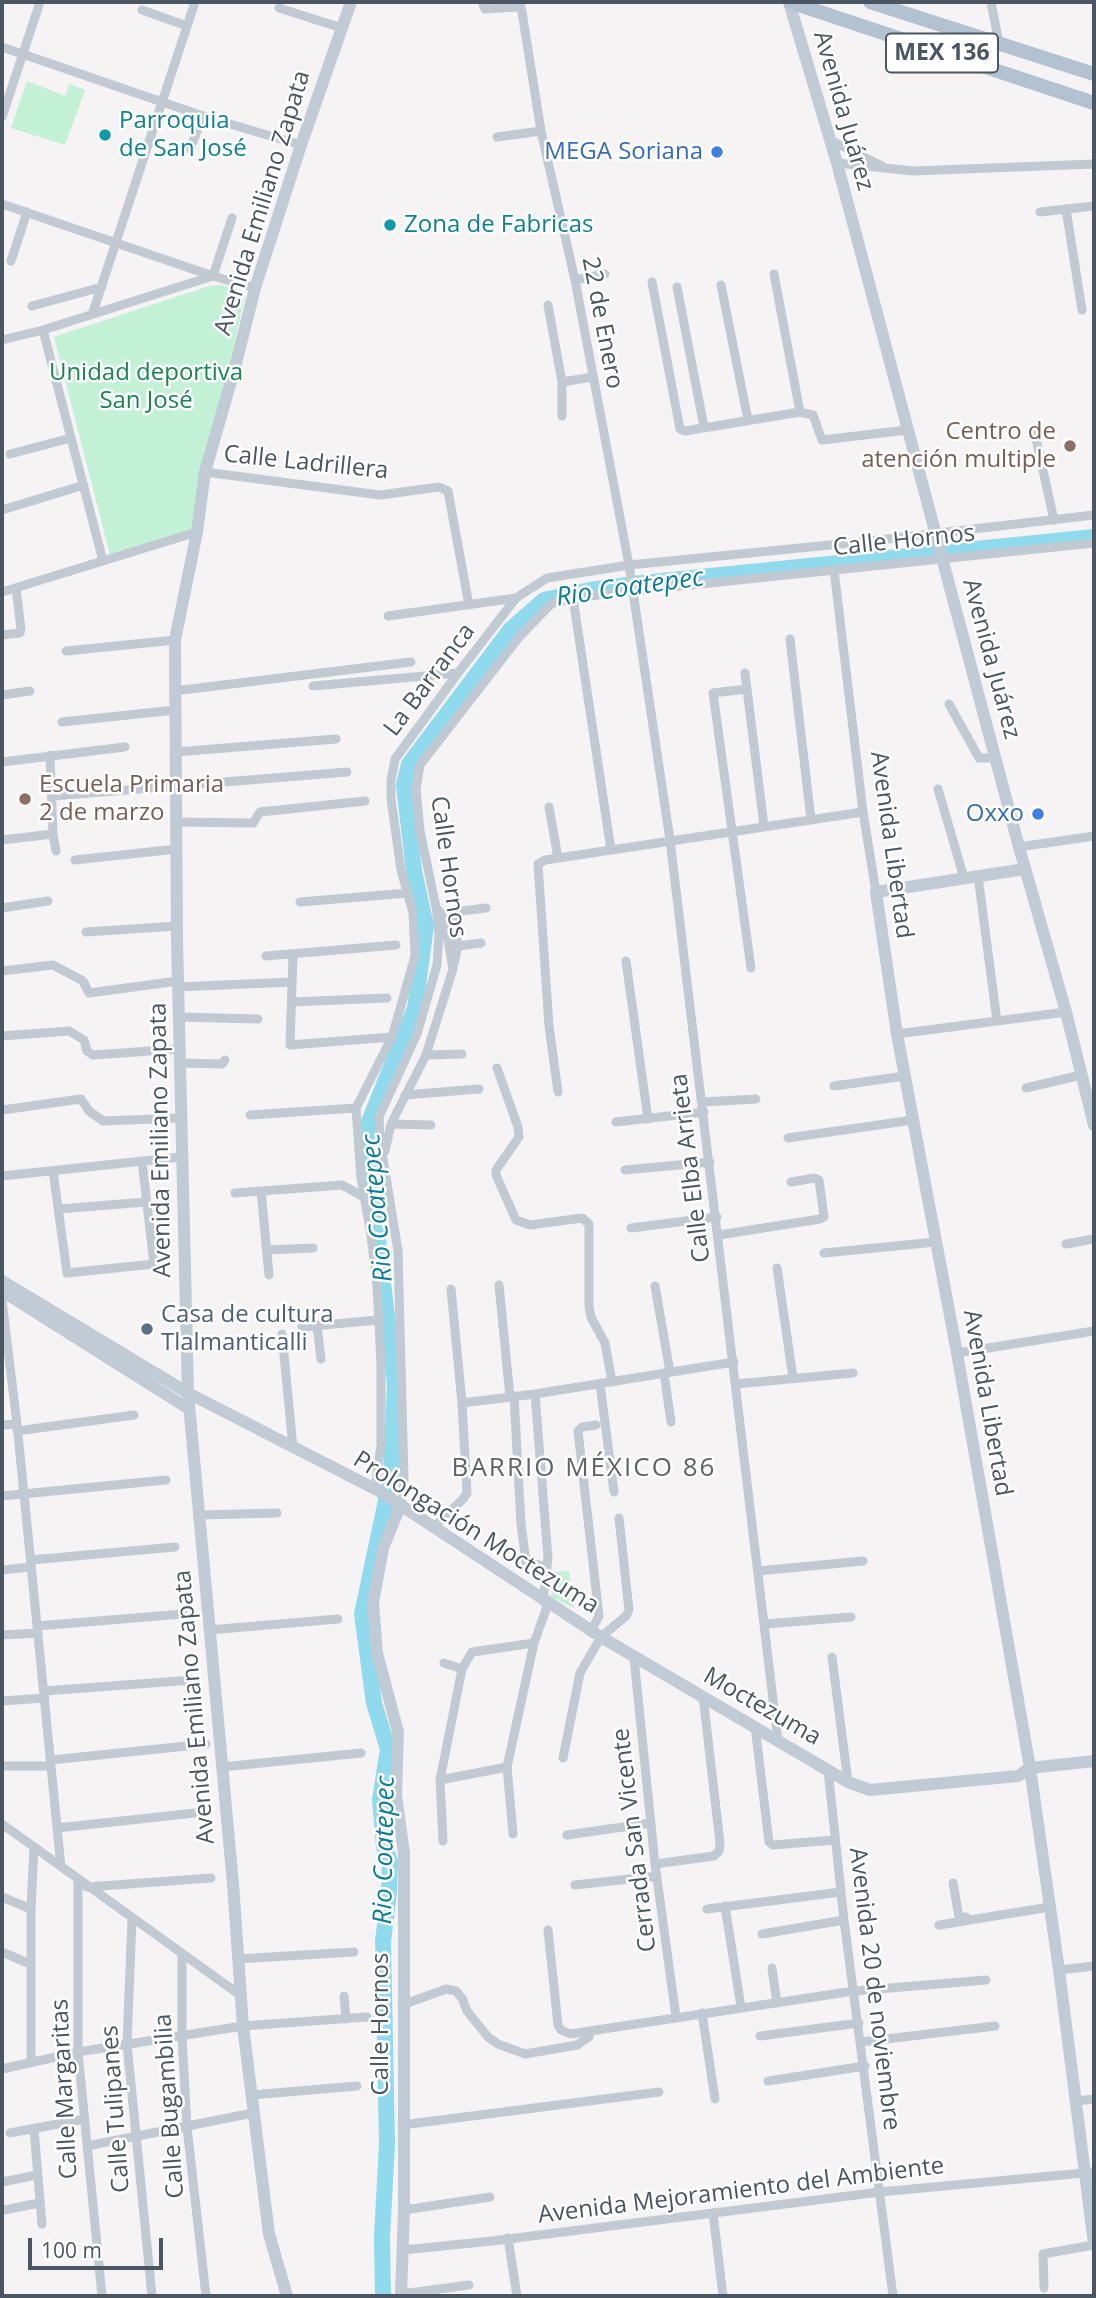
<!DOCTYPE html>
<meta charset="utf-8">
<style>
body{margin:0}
#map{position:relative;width:1096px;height:2298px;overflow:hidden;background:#f5f3f3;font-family:"Open Sans",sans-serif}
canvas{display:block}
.frame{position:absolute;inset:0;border:4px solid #4a5661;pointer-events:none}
.scale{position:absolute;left:28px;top:2238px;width:135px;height:32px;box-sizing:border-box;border:4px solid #4a5661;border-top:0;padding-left:9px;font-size:21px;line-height:24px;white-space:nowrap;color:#4a5661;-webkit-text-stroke:5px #fff;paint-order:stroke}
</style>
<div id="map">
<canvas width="1096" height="2298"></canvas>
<div class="frame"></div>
<div class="scale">100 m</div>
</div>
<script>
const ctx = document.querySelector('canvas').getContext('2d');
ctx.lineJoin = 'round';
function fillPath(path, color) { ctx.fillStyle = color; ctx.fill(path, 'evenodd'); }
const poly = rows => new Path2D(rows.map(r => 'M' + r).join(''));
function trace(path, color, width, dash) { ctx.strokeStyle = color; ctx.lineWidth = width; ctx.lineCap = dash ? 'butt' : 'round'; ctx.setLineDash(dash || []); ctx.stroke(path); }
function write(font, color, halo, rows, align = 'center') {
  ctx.font = font + ' "Open Sans",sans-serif'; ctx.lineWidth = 5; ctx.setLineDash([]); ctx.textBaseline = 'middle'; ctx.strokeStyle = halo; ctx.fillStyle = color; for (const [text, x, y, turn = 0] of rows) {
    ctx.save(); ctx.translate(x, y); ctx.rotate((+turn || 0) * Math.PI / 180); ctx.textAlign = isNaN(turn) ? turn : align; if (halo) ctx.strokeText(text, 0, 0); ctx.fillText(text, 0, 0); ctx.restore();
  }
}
fillPath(poly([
 [27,81,65,96,69,84,85,90,65,145,11,128],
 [221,285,241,290,245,296,191,532,110,555,54,337,209,286],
 [569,1571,574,1608,551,1597,553,1572]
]), '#c3f1d5');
trace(poly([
 [383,2296,382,2237,387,2144,383,1941,389,1893,390,1861,384,1846,380,1800,388,1749,374,1703,362,1614,391,1477,395,1384,370,1172,368,1124,415,1008,426,926,414,871,404,785,409,764,510,630,544,600,590,590,642,583,1094,537]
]), '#90daee', 16);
trace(poly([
 [482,2,485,9,516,7,521,7,522,12,541,131,575,280,629,565,670,840,778,1741],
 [991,2,999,43],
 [279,8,342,28],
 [142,10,187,26],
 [2,47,203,116,301,145],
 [2,117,40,2],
 [497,137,541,131],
 [830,140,882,166],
 [190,149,203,116],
 [837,163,913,171,1094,164],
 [2,204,213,276,255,288],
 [1066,209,1082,310],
 [1040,212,1094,206],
 [11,261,27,212],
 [774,274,800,412],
 [575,280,605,274],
 [652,282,680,429,685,431,800,412,813,415,822,440,907,430],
 [721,285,748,420],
 [677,287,704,427],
 [548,305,562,382,593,377],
 [32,306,102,287],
 [93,312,195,2],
 [43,330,103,561],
 [2,340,43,330,213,276,232,218],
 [562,416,562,382],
 [1035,434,1054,520],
 [10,454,71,438],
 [205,472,380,495,439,487,448,491,469,605],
 [2,510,84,485],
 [834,570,863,812,876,892],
 [2,592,197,532],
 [573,598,611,850],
 [388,616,516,598],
 [2,635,20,633,21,629,16,588],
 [790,639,811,820],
 [66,651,175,640],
 [745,673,764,826],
 [313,686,458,673],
 [747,689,713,693,751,968],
 [174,691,411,662],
 [2,695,30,691],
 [949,704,979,758,995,758],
 [62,722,175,710],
 [176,752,336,739],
 [50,755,53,834,56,851],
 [2,762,125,747],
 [938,789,964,878],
 [53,796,347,772],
 [549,807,558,858],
 [176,822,253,823,260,812,365,801],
 [2,840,53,834],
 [1019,847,1094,836],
 [75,860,177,849],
 [978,876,997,1021],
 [300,902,408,893],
 [2,908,48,901],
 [86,932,177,926],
 [458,946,481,943],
 [293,955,290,1045,392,1037],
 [266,956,396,945],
 [626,961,648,1119],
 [454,964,458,946,453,912,486,908],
 [2,971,53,965,83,981,89,993,178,981],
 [178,987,292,982],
 [292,1002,387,998],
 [179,1017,258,1019],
 [897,1034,1066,1012],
 [2,1036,69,1031,84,1040,87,1051,93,1055,179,1049],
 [426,1055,462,1054],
 [179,1063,222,1064,225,1060],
 [497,1068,518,1127,519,1137,496,1170,496,1175,516,1220,530,1225,582,1218,589,1224,589,1306,591,1317,605,1343,612,1382],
 [834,1086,905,1076],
 [1026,1088,1081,1075],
 [558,1092,549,1026,538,864,545,860,863,812],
 [405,1095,479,1089],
 [703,1102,756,1099],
 [2,1110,81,1099,89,1111,103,1121,180,1118],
 [250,1115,356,1108],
 [616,1122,704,1112],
 [391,1124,431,1125],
 [788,1138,913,1120],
 [385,1151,391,1124,426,1055,453,969,444,917,437,909],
 [625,1170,710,1162],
 [53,1171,67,1273,154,1264,142,1161],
 [2,1176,181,1157],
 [261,1191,269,1275],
 [235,1193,342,1185,364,1197],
 [59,1209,146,1202],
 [631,1228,717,1217],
 [719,1235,820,1219,824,1217,819,1180,815,1178,791,1182],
 [1066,1244,1094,1239],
 [267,1250,313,1248],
 [824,1253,936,1242],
 [777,1268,793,1378],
 [499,1285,510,1397],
 [655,1286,670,1372],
 [2,1300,17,1424,61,1867],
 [317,1326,321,1359],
 [302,1327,378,1320],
 [282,1334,293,1448],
 [957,1353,1094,1331],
 [664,1373,671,1422],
 [600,1384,614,1492],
 [736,1384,853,1373],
 [535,1394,548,1558,543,1601],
 [514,1396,521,1524,526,1562,547,1567],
 [462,1403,535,1394,734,1362],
 [2,1425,17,1424],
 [17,1431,134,1415],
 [375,1489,381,1445,381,1364,377,1286,371,1235,361,1178,356,1108,392,1037,415,956,413,913,401,870,391,799,391,781,395,759,458,673,516,598,547,578,629,565,870,541,1094,515],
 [2,1496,166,1480],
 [401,1504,404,1479,398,1251,380,1140,379,1117,417,1034,437,965,439,934,436,907,420,831,416,789,420,765,520,636,551,604,573,598,633,591,1094,543],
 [199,1515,277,1513],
 [434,1527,463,1499,467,1493,462,1403,451,1289],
 [31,1560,175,1547],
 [2,1570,31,1567],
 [758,1571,863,1561],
 [765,1624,851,1617],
 [37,1626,183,1614],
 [209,1630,338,1619],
 [591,1631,599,1616,578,1431,582,1427,596,1425],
 [2,1635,38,1633],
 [832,1657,848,1782],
 [634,1658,655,1864,676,2017],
 [444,1663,462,1669,472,1652,534,1643],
 [44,1691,192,1680],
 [2,1701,45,1698],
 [755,1726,769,1842,773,1845,835,1840],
 [563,1758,580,1673,601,1637,626,1616,629,1610,619,1518],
 [51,1760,206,1744],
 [2,1766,51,1766],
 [222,1767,361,1753],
 [828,1770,844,1920,893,2296],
 [440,1780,507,1767],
 [2,1824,240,1995],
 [57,1828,204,1812],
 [513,1834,507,1767,534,1643,548,1604],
 [567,1835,651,1823],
 [443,1841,440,1780,462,1669],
 [655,1864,714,1856,719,1851,720,1843,703,1696],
 [78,1879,78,2052,102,2296],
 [953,1883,959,1917,966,1917],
 [575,1885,657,1876],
 [87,1887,211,1878],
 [2,1897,31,1909],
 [725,1906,741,2007],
 [707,1909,841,1892],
 [132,1919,127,2044,152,2296],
 [939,1925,1050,1907],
 [548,1930,558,2025,561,2030,570,2034,854,1991,986,1980],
 [762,1934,844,1920],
 [2,1952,30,1964],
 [182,1956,182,2036,187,2127,206,2296],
 [237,1959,354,1952],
 [772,1968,777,2003],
 [1059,1970,1094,1966],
 [344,1996,346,2019],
 [402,2005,446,1989,456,1991,462,1998,467,2011,488,2037,498,2044,525,2054,577,2045,589,2037,590,2031],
 [702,2013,715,2099],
 [760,2036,859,2023],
 [861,2042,995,2026],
 [31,2063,31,1909,34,1847],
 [2,2069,78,2052,243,2026,367,2017],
 [768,2081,865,2066],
 [252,2095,357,2086],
 [1076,2101,1094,2099],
 [402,2125,659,2092],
 [34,2129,42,2224],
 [10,2133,84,2119],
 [87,2146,253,2113],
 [2,2182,37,2175],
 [4,2210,39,2203],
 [404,2210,490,2197],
 [713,2213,723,2296],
 [508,2238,517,2296],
 [403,2250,492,2241,880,2192,1094,2172],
 [1044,2288,1043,2254,1094,2245],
 [401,2294,469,2285]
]), '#c1cad2', 9);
trace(poly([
 [789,2,837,163,1019,847,1066,1012,1094,1125],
 [1025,869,876,892,897,1034,957,1353,1030,1768,1059,1970,1094,2244],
 [2,1281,188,1393,379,1491,601,1637,848,1782,870,1790,1018,1776,1030,1768,1094,1761],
 [2,1291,189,1409],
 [401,1504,383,1548,373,1603,377,1653,398,1732,396,1795,404,1853,404,2210,401,2296],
 [287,2296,269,2234,243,2026,233,1884,188,1393,177,940,175,640,197,532,205,472,234,371,255,288,301,145,351,2]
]), '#c1cbd6', 12);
trace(poly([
 [790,2,1094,103],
 [870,2,1094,74]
]), '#b3c2d1', 14);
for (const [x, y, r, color] of [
 [105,135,7,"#0f9aa8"],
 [717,152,7,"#3f7fe0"],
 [390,225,7,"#0f9aa8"],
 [1070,446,7,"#8d6e63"],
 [25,799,7,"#8d6e63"],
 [1038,814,7,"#3f7fe0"],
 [147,1329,7,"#5c6f8a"]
]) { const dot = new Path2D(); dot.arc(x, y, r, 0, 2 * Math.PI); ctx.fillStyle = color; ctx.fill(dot); trace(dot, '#fff', 2.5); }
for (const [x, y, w] of [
 [942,53,112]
]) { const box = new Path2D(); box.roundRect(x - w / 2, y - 19.5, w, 39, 5); ctx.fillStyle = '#fff'; ctx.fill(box); trace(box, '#4a5661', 2); }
write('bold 23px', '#4a5661', null, [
 ["MEX 136",942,53]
]);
write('24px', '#4a5661', '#fff', [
 ["Avenida Juárez",843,111,74],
 ["Avenida Emiliano Zapata",263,203,-73],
 ["22 de Enero",602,323,79],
 ["Calle Ladrillera",306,463,6],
 ["Calle Hornos",904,541,-6],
 ["Avenida Juárez",991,659,75],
 ["La Barranca",430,680,-53],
 ["Avenida Libertad",891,845,82],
 ["Calle Hornos",448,867,82],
 ["Avenida Emiliano Zapata",161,1140,-91],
 ["Calle Elba Arrieta",691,1168,-97],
 ["Avenida Libertad",987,1403,80],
 ["Prolongación Moctezuma",476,1533,32],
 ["Avenida Emiliano Zapata",195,1707,-95],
 ["Moctezuma",762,1707,30],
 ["Cerrada San Vicente",635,1840,-97],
 ["Avenida 20 de noviembre",874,1989,83],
 ["Calle Hornos",381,2024,-90],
 ["Calle Margaritas",65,2089,-93],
 ["Calle Bugambilia",170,2106,-94],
 ["Calle Tulipanes",116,2109,-94],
 ["Avenida Mejoramiento del Ambiente",741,2191,-7]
]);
write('24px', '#0d838f', '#fff', [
 ["Parroquia",119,121],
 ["de San José",119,149],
 ["Zona de Fabricas",404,225]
], 'left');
write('24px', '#366cbe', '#fff', [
 ["MEGA Soriana",703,152],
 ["Oxxo",1024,814]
], 'right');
write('24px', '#17864f', '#fff', [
 ["Unidad deportiva",146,373],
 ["San José",146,401]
]);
write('24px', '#785e54', '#fff', [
 ["Centro de",1056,432],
 ["atención multiple",1056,460],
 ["Escuela Primaria",39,785,"left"],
 ["2 de marzo",39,813,"left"]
], 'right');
write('24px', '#4e5e75', '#fff', [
 ["Casa de cultura",161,1315],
 ["Tlalmanticalli",161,1343]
], 'left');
write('italic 26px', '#0c7c9b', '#fff', [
 ["Rio Coatepec",630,588,-8],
 ["Rio Coatepec",378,1208,-95],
 ["Rio Coatepec",385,1850,-89]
]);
ctx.letterSpacing = '2px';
write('26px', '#5f6368', '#fff', [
 ["BARRIO MÉXICO 86",584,1469]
]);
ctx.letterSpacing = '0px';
</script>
